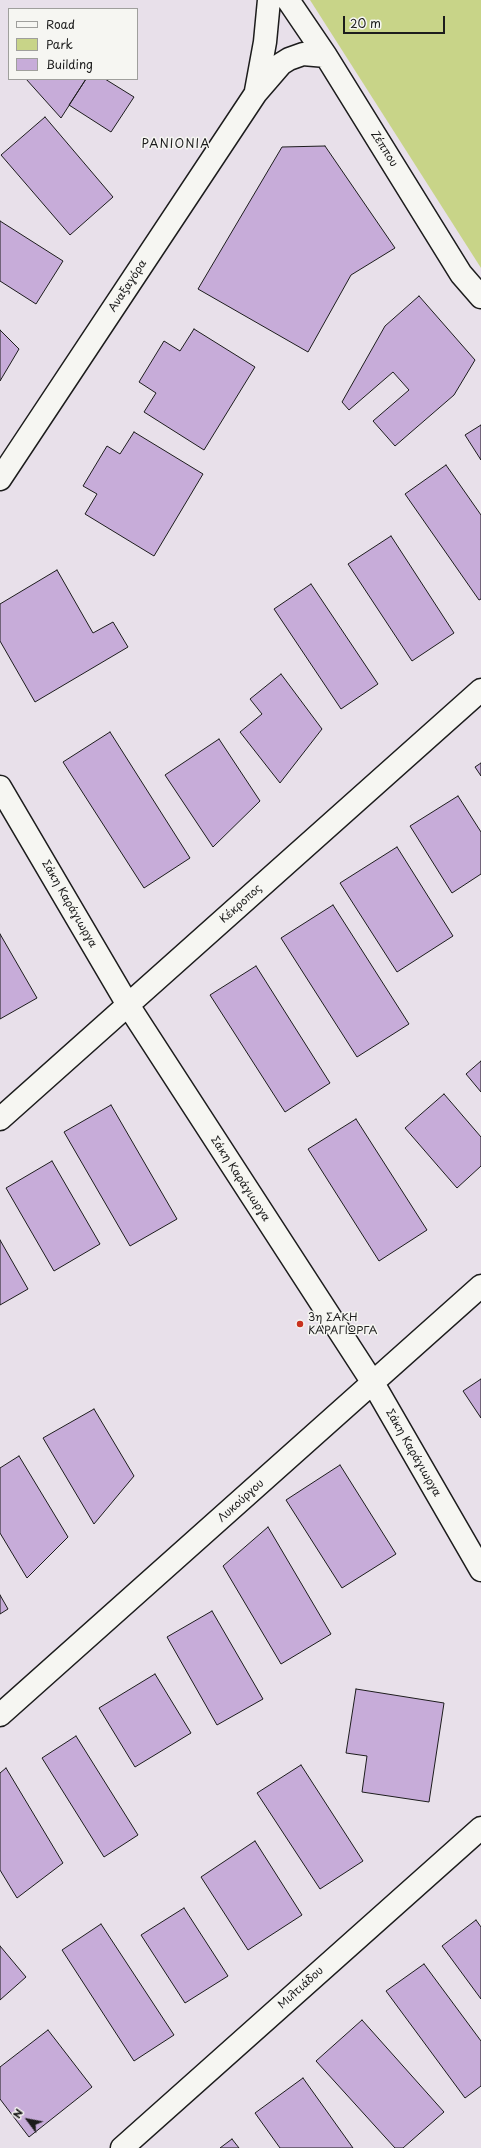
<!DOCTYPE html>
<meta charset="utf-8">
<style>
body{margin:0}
#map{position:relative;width:481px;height:2148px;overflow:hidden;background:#e8e0ea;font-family:"Playpen Sans",sans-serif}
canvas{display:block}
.legend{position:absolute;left:8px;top:8px;width:130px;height:72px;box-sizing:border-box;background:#f6f6f2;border:1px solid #9f9f9c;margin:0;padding:5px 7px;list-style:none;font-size:12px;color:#1c1c1c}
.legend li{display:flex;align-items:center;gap:8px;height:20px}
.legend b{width:20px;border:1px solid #9f9f9c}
.north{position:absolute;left:8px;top:2100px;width:40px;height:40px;-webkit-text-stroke:3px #f6f6f2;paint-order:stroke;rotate:302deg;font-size:11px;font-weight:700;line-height:16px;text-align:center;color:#1c1c1c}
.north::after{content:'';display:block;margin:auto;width:14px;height:18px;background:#1c1c1c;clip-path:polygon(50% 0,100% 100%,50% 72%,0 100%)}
.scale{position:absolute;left:343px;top:16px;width:102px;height:18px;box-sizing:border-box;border:2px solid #1c1c1c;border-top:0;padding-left:5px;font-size:12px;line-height:14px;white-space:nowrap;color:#1c1c1c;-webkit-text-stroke:3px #f6f6f2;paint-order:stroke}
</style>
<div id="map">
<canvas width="481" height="2148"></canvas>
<ul class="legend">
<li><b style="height:5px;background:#f6f6f2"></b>Road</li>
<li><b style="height:11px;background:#c8d488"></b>Park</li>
<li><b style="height:11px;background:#c7acd9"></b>Building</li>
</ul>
<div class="north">N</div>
<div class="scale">20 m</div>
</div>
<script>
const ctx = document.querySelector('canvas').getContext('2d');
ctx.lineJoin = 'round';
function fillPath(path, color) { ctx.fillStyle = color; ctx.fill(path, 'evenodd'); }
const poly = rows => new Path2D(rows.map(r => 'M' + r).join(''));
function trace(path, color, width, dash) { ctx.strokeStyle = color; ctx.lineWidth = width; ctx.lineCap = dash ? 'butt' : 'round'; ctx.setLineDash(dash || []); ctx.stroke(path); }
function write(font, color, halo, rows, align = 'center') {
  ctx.font = font + ' "Playpen Sans",sans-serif'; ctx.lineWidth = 3; ctx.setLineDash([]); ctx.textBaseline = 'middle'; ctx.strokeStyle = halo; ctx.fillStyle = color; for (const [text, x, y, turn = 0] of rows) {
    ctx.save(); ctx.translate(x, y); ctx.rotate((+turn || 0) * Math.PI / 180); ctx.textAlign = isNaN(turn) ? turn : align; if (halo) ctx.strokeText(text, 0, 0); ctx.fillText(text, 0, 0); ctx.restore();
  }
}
fillPath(poly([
 [310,0,481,0,481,268]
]), '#c8d488');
const building = poly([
 [26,79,86,79,61,118,26,79],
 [86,79,105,79,134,97,111,132,69,105,86,79],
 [45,117,113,197,70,235,1,155,45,117],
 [325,146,395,248,351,275,308,352,198,289,282,147,325,146],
 [0,221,63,261,36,304,0,281,0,221],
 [419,296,475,360,454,395,395,446,373,421,409,390,393,372,349,410,342,402,385,326,419,296],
 [194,329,255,367,204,450,144,412,156,393,139,382,164,341,180,351,194,329],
 [0,330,19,349,0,381,0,330],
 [481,425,481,460,465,435,481,425],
 [134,432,203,474,154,556,85,514,97,494,83,486,107,446,120,454,134,432],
 [446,465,481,515,481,599,479,600,405,494,446,465],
 [391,536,454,633,412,661,348,564,391,536],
 [57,570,93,633,113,622,128,647,35,702,0,641,0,604,57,570],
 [311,584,378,684,341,709,274,609,311,584],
 [281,674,322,729,280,783,240,732,262,714,250,699,281,674],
 [110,732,190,858,144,888,63,762,110,732],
 [219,739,260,801,213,847,165,775,219,739],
 [481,763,481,776,475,767,481,763],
 [458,796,481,832,481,874,452,893,410,826,458,796],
 [397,847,453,936,397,972,340,883,397,847],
 [333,905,409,1024,357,1057,281,938,333,905],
 [0,934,37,998,0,1019,0,934],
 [256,966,330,1083,285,1112,210,995,256,966],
 [481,1061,481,1092,466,1074,481,1061],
 [444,1094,481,1137,481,1166,457,1188,405,1128,444,1094],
 [111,1105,177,1219,130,1246,64,1132,111,1105],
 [356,1119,427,1230,379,1261,308,1149,356,1119],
 [52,1161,100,1244,54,1271,6,1188,52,1161],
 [0,1240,28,1289,0,1305,0,1240],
 [481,1379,481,1418,463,1391,481,1379],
 [94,1409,134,1476,94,1524,43,1438,94,1409],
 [19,1456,68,1537,27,1578,0,1533,0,1468,19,1456],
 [340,1465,396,1554,342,1588,286,1500,340,1465],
 [268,1527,331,1634,281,1664,223,1566,268,1527],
 [0,1595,8,1609,0,1614,0,1595],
 [212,1611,263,1699,217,1725,167,1637,212,1611],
 [155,1674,191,1733,135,1767,99,1708,155,1674],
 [356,1689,444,1703,429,1802,362,1792,367,1756,346,1753,356,1689],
 [76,1736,138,1835,104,1857,42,1758,76,1736],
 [301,1765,363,1861,320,1889,257,1793,301,1765],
 [6,1768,63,1863,17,1898,0,1870,0,1773,6,1768],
 [255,1841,302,1915,248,1950,201,1877,255,1841],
 [184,1908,228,1976,185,2003,141,1935,184,1908],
 [476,1920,481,1927,481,1999,442,1946,476,1920],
 [101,1924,174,2035,134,2061,62,1950,101,1924],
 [0,1946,26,1977,0,2000,0,1946],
 [424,1964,481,2041,481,2086,465,2098,386,1991,424,1964],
 [362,2020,444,2112,403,2148,395,2148,316,2061,362,2020],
 [48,2030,92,2087,29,2137,0,2099,0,2067,48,2030],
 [303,2078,353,2148,280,2148,255,2113,303,2078],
 [232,2139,239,2148,220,2148,232,2139]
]);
fillPath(building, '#c7acd9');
trace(building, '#1c1c1c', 1);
const minor = poly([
 [288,0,326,56,461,274,481,297],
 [256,91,265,42,269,0],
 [0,479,256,93,281,64,289,59,303,54,326,56],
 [0,787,128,1005,373,1383,481,1570],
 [0,1119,481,690],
 [0,1715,481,1286],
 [122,2148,481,1828]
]);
trace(minor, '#1c1c1c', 25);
trace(minor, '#f6f6f2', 22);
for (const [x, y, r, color] of [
 [300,1324,4,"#c8321e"]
]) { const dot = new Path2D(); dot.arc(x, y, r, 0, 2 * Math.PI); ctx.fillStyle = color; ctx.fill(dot); trace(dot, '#f6f6f2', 1.5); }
write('11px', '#1c1c1c', '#f6f6f2', [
 ["Ζέππου",384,149,58],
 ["Αναξαγόρα",128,286,-57],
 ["Σάκη Καράγιωργα",69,904,60],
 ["Κέκροπος",241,904,-42],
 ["Σάκη Καράγιωργα",240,1179,57],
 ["Σάκη Καράγιωργα",413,1453,60],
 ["Λυκούργου",241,1501,-42],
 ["Μιλτιάδου",301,1988,-42]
]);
write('11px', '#1c1c1c', '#f6f6f2', [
 ["3η ΣΑΚΗ",308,1318],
 ["ΚΑΡΑΓΙΩΡΓΑ",308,1331]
], 'left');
ctx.letterSpacing = '1px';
write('12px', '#1c1c1c', '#f6f6f2', [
 ["PANIONIA",176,145]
]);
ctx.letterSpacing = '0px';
</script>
